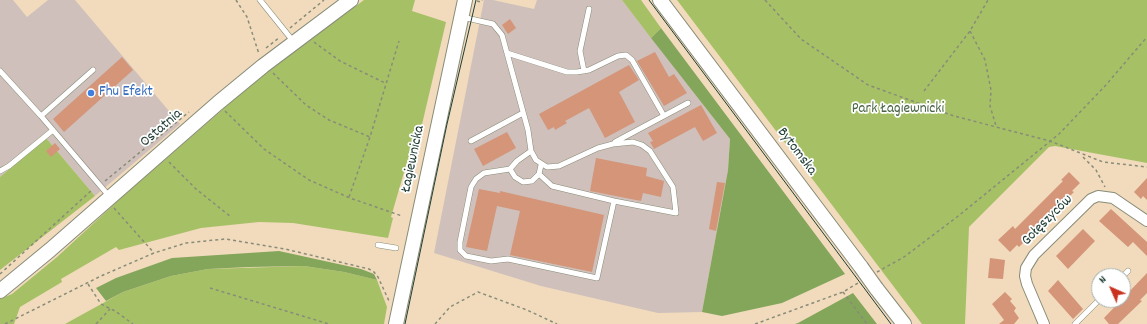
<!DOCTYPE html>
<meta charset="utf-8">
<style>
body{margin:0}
#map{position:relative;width:1147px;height:324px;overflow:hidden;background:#f1dbbc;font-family:Dekko,sans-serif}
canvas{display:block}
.north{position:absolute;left:1091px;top:268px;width:40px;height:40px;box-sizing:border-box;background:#fff;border:1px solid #a5b1ae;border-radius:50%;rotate:315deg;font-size:11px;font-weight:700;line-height:16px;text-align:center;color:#1f3d34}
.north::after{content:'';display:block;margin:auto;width:14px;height:18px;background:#c8321e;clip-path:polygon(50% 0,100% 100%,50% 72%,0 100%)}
</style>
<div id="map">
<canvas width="1147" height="324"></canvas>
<div class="north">N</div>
</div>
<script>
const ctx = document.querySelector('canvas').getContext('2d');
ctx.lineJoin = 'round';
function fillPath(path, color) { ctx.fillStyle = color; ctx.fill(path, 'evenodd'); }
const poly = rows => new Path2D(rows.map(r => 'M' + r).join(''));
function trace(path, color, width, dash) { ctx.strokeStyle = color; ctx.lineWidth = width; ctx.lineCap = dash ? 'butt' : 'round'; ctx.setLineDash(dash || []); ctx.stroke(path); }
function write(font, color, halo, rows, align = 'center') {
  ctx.font = font + ' Dekko,sans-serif'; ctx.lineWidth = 3.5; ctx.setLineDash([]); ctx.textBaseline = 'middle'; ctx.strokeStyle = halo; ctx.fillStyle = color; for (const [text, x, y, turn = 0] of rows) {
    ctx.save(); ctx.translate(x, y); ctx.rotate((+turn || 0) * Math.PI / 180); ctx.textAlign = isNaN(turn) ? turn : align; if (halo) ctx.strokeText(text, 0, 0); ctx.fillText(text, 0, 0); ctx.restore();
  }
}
fillPath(poly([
 [0,0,13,0,27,17,48,0,75,0,180,124,95,196,46,138,0,177],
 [484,0,493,0,534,9,537,0,622,0,730,139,728,170,702,312,658,313,541,286,434,253]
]), '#cfc0bb');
fillPath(poly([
 [364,0,415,0,412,11,446,22,413,163,407,162,391,217,393,218,388,238,293,223,259,222,201,228,119,250,116,247,61,279,62,282,20,307,14,324,0,324,0,299,12,294,57,257,122,197,260,77],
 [622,0,641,0,661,28,651,38],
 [677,0,1147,0,1147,163,1055,146,1049,147,969,227,965,324,922,324],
 [46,138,95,196,0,270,0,177],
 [304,266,344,272,377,280,387,307,384,324,65,324,123,292,171,276,208,269]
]), '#a6c066');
fillPath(poly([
 [661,28,845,274,782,303,722,316,702,312,728,170,730,139,651,38],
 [279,251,361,269,374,274,377,280,344,272,304,266,249,267,208,269,171,276,123,292,106,301,96,288,116,278,172,258],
 [853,293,877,324,795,324,798,323]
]), '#84a65b');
fillPath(poly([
 [510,19,516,28,508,34,502,25],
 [655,52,669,77,674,74,687,93,664,106,637,61],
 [122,57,133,70,64,132,53,119],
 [629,65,639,80,619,92,635,122,605,138,589,108,565,121,567,123,555,130,554,127,548,130,539,114],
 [701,105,717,133,703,141,695,127,654,149,650,142,653,141,648,133],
 [507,132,516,148,483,166,474,149],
 [55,143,60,149,51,157,46,151],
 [596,158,647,168,646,176,664,181,661,197,643,193,641,201,590,191],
 [1069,172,1080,183,1072,191,1074,192,1019,247,1017,245,1010,252,998,240,1013,226,1015,229,1063,181,1061,180],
 [1147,178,1147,200,1143,196,1141,199,1134,192],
 [717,182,725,183,716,231,709,229],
 [479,189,500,193,500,191,604,215,592,272,510,255,520,211,497,206,487,251,466,247],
 [1111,209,1147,242,1147,256,1133,242,1128,247,1099,221],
 [1083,229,1095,241,1068,269,1056,256],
 [990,258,1005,260,1003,279,988,278],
 [1147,273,1147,293,1140,300,1142,301,1118,324,1109,324,1104,318],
 [1058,280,1083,309,1073,319,1048,291],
 [1005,292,1012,299,1010,301,1016,308,1014,311,1019,318,1014,324,999,324,1004,320,992,304]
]), '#d49579');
const lane = poly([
 [260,0,293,41],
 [462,17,493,24,502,35,528,130,531,151,536,160,547,167,559,166,598,148,613,144,633,142,642,145,650,151,673,187,676,213,614,201,552,186,539,174],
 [507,53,567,72,577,72,589,70,618,56,626,55,632,60,664,116],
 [0,71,41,116,109,196],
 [584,71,580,51,589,9],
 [41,116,93,70],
 [471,141,523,113],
 [615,142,688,103],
 [531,151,517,161,510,169,484,173,476,179,471,187,460,242,460,250,466,256,491,261,508,259,597,278,614,201],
 [510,169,515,177,523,182,532,181,539,174,541,165],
 [0,171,9,166,53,130],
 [378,245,396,248],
 [1123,276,1128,271],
 [1075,324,1099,300]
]);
const street = poly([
 [1044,324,1027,284,1025,276,1026,268,1034,255,1091,199,1098,196,1113,198,1147,221]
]);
const secondary = poly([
 [660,0,861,267],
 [876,288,904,324],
 [0,291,50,250,218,103,263,66,351,0],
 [396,324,465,0]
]);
trace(lane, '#888c78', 6);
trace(street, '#888c78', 12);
trace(secondary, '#888c78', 16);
trace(poly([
 [236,0,247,17,259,54],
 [765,0,801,39,868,85,954,116,1050,141,1103,162,1147,167],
 [477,1,481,2,482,0],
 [290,28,324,0],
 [970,31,985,60,991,90,990,106,996,126],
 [314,42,340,61,385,83],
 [266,48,280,37],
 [273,73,306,105,329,120,370,137],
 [924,91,970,31,988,0],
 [225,111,264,149,309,180,350,198,402,216],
 [1083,157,1096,170,1105,187],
 [169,162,196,189,231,217],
 [105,181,189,112],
 [349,197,370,137,399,41],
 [114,208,154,253],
 [877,272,904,257,957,217,1059,134,1105,86,1147,37],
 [0,274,93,189],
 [88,284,101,304,115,311,133,324],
 [210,288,329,324],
 [843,292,867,324],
 [5,324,101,276,154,253,186,243,225,239,285,249,369,269,374,272,378,277,389,301],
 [96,324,110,309],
 [435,324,450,307,478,292,527,310,557,324],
 [755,324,843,292,858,283]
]), '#888c78', 1.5, [3, 3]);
trace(lane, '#fff', 5);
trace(street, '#fff', 10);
trace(secondary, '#fff', 14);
trace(poly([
 [649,0,891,324],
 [405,324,447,124,476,0]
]), '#1f3d34', 1);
const secondaryBridge = poly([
 [861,267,876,288]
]);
trace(secondaryBridge, '#888c78', 16, []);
trace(secondaryBridge, '#fff', 14);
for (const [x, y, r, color] of [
 [91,93,4,"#3f7fe0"]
]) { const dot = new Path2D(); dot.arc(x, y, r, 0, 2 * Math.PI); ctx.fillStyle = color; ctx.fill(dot); trace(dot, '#fff', 1.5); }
write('15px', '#366cbe', '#fff', [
 ["Fhu Efekt",99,93]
], 'left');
write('15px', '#486443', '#fff', [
 ["Park Łagiewnicki",898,110]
]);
write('15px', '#1f3d34', '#fff', [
 ["Ostatnia",162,129,-41],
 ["Bytomska",796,152,53],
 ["Łagiewnicka",414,159,-78],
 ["Gołęszyców",1048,221,-45]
]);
</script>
